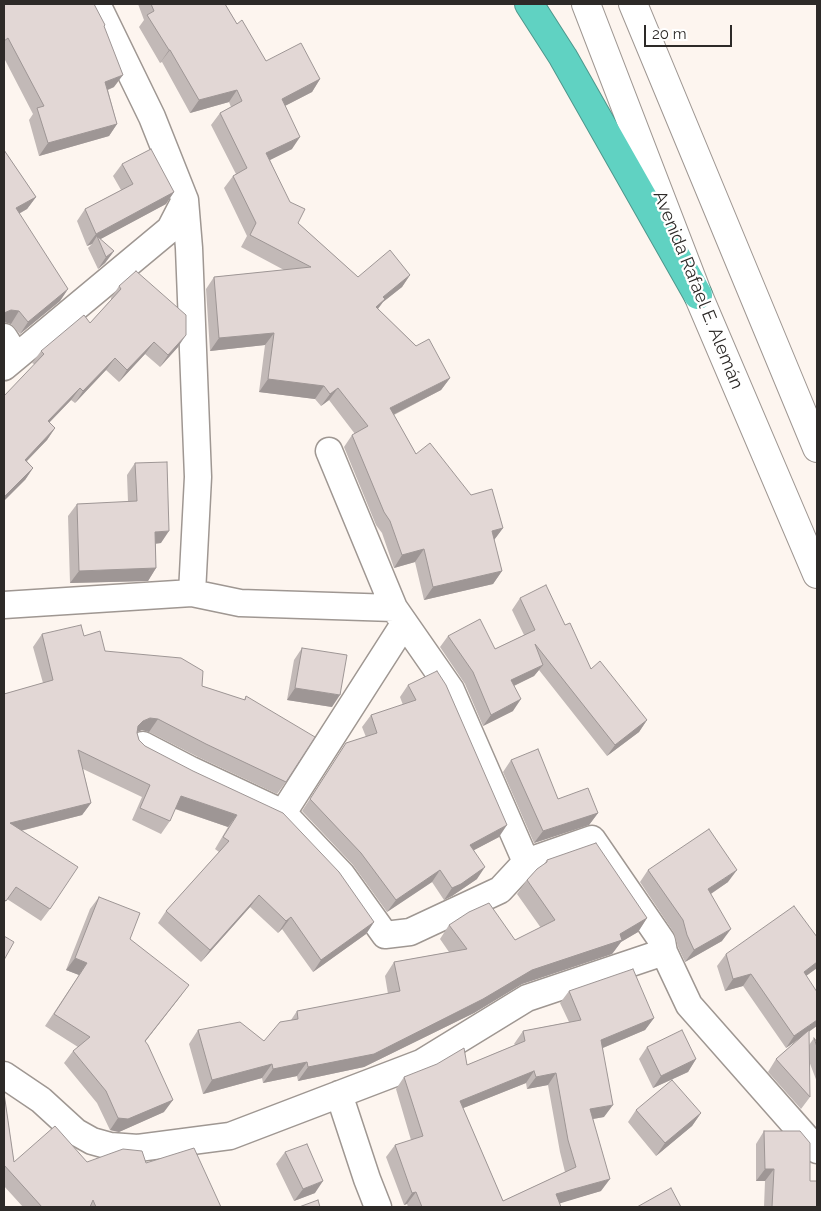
<!DOCTYPE html>
<meta charset="utf-8">
<style>
body{margin:0}
#map{position:relative;width:821px;height:1211px;overflow:hidden;background:#fdf5ef;font-family:Raleway,sans-serif}
canvas{display:block}
.frame{position:absolute;inset:0;border:5px solid #2d2a28;pointer-events:none}
.scale{position:absolute;left:644px;top:25px;width:88px;height:22px;box-sizing:border-box;border:2px solid #2d2a28;border-top:0;padding-left:6px;font-size:15px;line-height:18px;white-space:nowrap;color:#2d2a28;-webkit-text-stroke:4px #fff;paint-order:stroke}
</style>
<div id="map">
<canvas width="821" height="1211"></canvas>
<div class="frame"></div>
<div class="scale">20 m</div>
</div>
<script>
const ctx = document.querySelector('canvas').getContext('2d');
ctx.lineJoin = 'round';
const poly = rows => new Path2D(rows.map(r => 'M' + r).join(''));
function trace(path, color, width, dash) { ctx.strokeStyle = color; ctx.lineWidth = width; ctx.lineCap = dash ? 'butt' : 'round'; ctx.setLineDash(dash || []); ctx.stroke(path); }
function fillPath(path, color) { ctx.fillStyle = color; ctx.fill(path, 'evenodd'); }
function write(font, color, halo, rows, align = 'center') {
  ctx.font = font + ' Raleway,sans-serif'; ctx.lineWidth = 4.5; ctx.setLineDash([]); ctx.textBaseline = 'middle'; ctx.strokeStyle = halo; ctx.fillStyle = color; for (const [text, x, y, turn = 0] of rows) {
    ctx.save(); ctx.translate(x, y); ctx.rotate((+turn || 0) * Math.PI / 180); ctx.textAlign = isNaN(turn) ? turn : align; if (halo) ctx.strokeText(text, 0, 0); ctx.fillText(text, 0, 0); ctx.restore();
  }
}
const minor = poly([
 [97,4,152,117,185,200,189,248,198,477,192,593],
 [4,337,16,356],
 [4,367,170,229,185,200],
 [329,451,394,608,451,690,526,862,592,839,662,941,664,952,689,1005,817,1150],
 [4,605,192,593,240,603,394,608],
 [143,745,191,770,283,813,342,875,385,935,410,932,500,890,526,862],
 [283,813,404,624],
 [4,1075,41,1100,76,1132,92,1141,110,1146,138,1148,230,1136,421,1063,527,998,664,952],
 [339,1094,367,1179,378,1207]
]);
const secondary = poly([
 [586,4,698,295,817,574],
 [633,4,817,448]
]);
const motorway = poly([
 [529,4,563,57,698,295]
]);
trace(minor, '#9f9792', 29);
trace(secondary, '#9f9792', 30);
trace(motorway, '#4e978c', 30);
trace(minor, '#fff', 26);
trace(secondary, '#fff', 28);
trace(motorway, '#60d2c2', 28);
fillPath(poly([
 [4,4,104,26,114,87,108,90,117,124,109,136,39,156,29,120,33,114,4,58],
 [138,4,225,4,237,24,266,61,320,79,312,92,285,106,292,149,270,160,298,223,358,277,410,275,402,287,383,302,378,309,450,378,441,390,394,415,416,454,471,495,503,528,494,540,502,571,493,584,424,600,415,562,394,568,382,533,376,525,344,447,352,435,355,434,329,400,321,406,315,399,259,392,265,345,210,351,206,289,214,277,284,270,241,247,247,236,224,188,233,176,236,174,211,125,220,113,231,107,229,102,190,113,162,62,160,63,139,27,144,20],
 [4,150,36,197,27,209,19,214,68,289,60,301,20,334,11,324,4,322],
 [122,164,174,192,166,204,100,239,114,251,105,263,98,269,88,248,92,244,87,246,77,221,85,209,121,190,113,176],
 [119,286,178,347,160,367,145,354,119,382,106,370,75,403,71,400,49,423,55,428,47,440,27,461,33,468,25,480,34,364,32,363,41,351,90,323,111,300,111,298],
 [135,463,161,543,156,544,156,568,148,581,70,583,68,516,77,504,128,502,127,475],
 [520,598,565,625,591,669,647,720,639,732,607,756,539,670,534,676,514,686,513,711,483,726,465,684,440,647,448,636,495,649,524,635,512,610],
 [42,634,84,636,105,651,202,686,244,700,246,696,286,782,277,794,198,757,149,732,142,730,137,732,139,740,145,746,374,922,366,934,313,972,282,929,278,933,250,907,201,962,158,923,166,911,219,852,215,849,228,827,175,809,170,821,161,834,132,820,142,797,83,769,91,803,82,815,21,831,50,909,41,921,7,899,4,904,4,694,43,683,33,647],
 [302,648,332,707,287,700,294,660],
 [408,685,499,837,474,850,477,879,452,896,444,900,432,882,387,912,353,865,302,811,346,743,366,737,362,727,371,715,403,705,400,697],
 [511,760,558,799,598,813,589,825,534,843,503,772],
 [547,860,647,918,638,932,621,942,612,954,522,984,474,1013,364,1067,298,1081,297,1076,263,1083,262,1078,203,1094,189,1044,198,1030,264,1041,291,1020,297,1011,388,994,385,976,394,962,449,952,440,939,449,925,515,940,541,928,517,894,527,880,544,864],
 [648,870,728,882,711,894,722,941,685,962,678,947,674,933,640,882],
 [99,897,130,939,180,997,145,1042,164,1112,119,1132,110,1130,97,1103,64,1063,73,1051,78,1047,45,1026,79,975,66,970,90,909],
 [817,937,817,968,806,976,809,1045,814,1038,817,1042,817,1082,809,1061,810,1097,801,1109,768,1072,776,1059,800,1038,786,1048,743,986,725,991,717,966,726,954],
 [569,991,654,1018,645,1030,603,1048,604,1117,593,1119,601,1191,559,1203,561,1207,408,1207,407,1204,404,1205,386,1157,395,1145,411,1140,396,1089,404,1077,467,1065,515,1045,514,1044,523,1031,569,1022,560,1003],
 [526,1083,527,1089,548,1085,560,1152,565,1172,503,1201,463,1108],
 [647,1047,696,1059,688,1072,653,1088,639,1059],
 [4,1093,14,1162,87,1162,146,1163,221,1207,23,1207,4,1186],
 [636,1110,701,1113,692,1126,656,1156,628,1122],
 [764,1131,810,1181,817,1207,764,1207,765,1181,756,1181,756,1144],
 [285,1152,315,1193,294,1201,276,1164]
]), '#c2b9b7');
fillPath(poly([
 [169,50,170,50,160,63],
 [123,75,114,87,97,94,105,82],
 [320,79,312,92,273,112,282,99],
 [237,90,229,102,190,113,199,100],
 [117,124,109,136,39,156,48,143],
 [300,137,292,149,258,166,266,153],
 [174,192,166,204,99,240,97,236,92,244,87,246,96,234],
 [36,197,27,209,7,220,16,208],
 [114,251,105,263,98,269,106,257],
 [410,275,402,287,383,302,376,311,368,319,383,297],
 [68,289,60,301,20,334,28,322],
 [11,310,19,311,11,324,4,322,4,313],
 [274,333,265,345,210,351,219,338],
 [186,335,178,347,160,367,168,355],
 [154,342,145,354,119,382,127,370],
 [115,358,106,370,75,403,83,391],
 [450,378,441,390,381,421,390,408],
 [268,379,324,386,315,399,259,392],
 [80,388,71,400,39,433,48,421],
 [338,388,329,400,321,406,330,394],
 [55,428,47,440,16,472,25,460],
 [33,468,25,480,4,501,4,497],
 [503,528,494,540,492,531],
 [169,531,161,543,147,544,155,532],
 [424,549,415,562,394,568,402,555],
 [156,568,148,581,70,583,79,571],
 [502,571,493,584,424,600,433,587],
 [543,665,534,676,503,691,511,680],
 [295,688,340,695,332,707,287,700],
 [521,699,513,711,483,726,491,715],
 [150,718,158,719,149,732,142,730,135,733,138,726,143,721],
 [647,720,639,732,607,756,615,745],
 [181,796,237,815,228,827,173,808],
 [91,803,82,815,4,835,10,823],
 [598,813,589,825,534,843,543,831],
 [507,825,499,837,461,857,470,845],
 [485,867,477,879,452,896,444,900,452,888],
 [440,870,432,882,387,912,396,900],
 [737,870,728,882,700,901,708,889],
 [259,895,250,907,201,962,210,950],
 [291,917,282,929,278,933,286,921],
 [647,918,638,932,621,942,612,954,522,984,474,1013,364,1067,298,1081,308,1067,532,970,620,934],
 [374,922,366,934,313,972,321,960],
 [731,929,722,941,685,962,694,950],
 [75,958,87,963,79,975,66,970],
 [817,962,817,968,795,984,804,972],
 [751,974,743,986,725,991,733,979],
 [189,985,180,997,136,1053,145,1041],
 [654,1018,645,1030,593,1052,601,1040],
 [817,1020,817,1026,786,1048,794,1036],
 [696,1059,688,1072,653,1088,661,1076],
 [307,1062,297,1076,263,1083,273,1069],
 [272,1064,262,1078,203,1094,212,1080],
 [534,1071,526,1083,451,1113,460,1101],
 [556,1073,548,1085,527,1089,536,1077],
 [173,1100,164,1112,119,1132,110,1130,118,1118],
 [613,1105,604,1117,581,1121,590,1109],
 [701,1113,692,1126,656,1156,665,1143],
 [765,1169,774,1169,765,1181,756,1181],
 [610,1179,601,1191,548,1207,556,1194],
 [323,1181,315,1193,294,1201,303,1189],
 [416,1192,407,1204,404,1205,412,1193]
]), '#9e9695');
const building = poly([
 [4,4,94,4,105,25,104,26,123,75,105,82,117,124,48,143,37,108,44,106,8,38,4,41,4,4],
 [151,4,225,4,237,24,242,20,266,61,301,43,320,79,282,99,300,137,266,153,290,202,305,209,298,223,358,277,390,250,410,275,383,297,385,299,376,307,416,346,429,339,450,378,390,408,416,454,430,443,471,495,492,489,503,528,492,531,502,571,433,587,424,549,402,555,390,521,384,512,352,435,368,426,338,388,330,394,324,386,268,379,274,333,219,338,214,277,311,267,250,235,256,223,233,176,247,168,220,113,242,101,237,90,199,100,170,50,169,50,147,15,154,11,151,4],
 [151,149,174,192,96,234,85,209,133,184,122,164,151,149],
 [4,150,36,197,16,208,68,289,28,322,19,311,11,310,4,313,4,150],
 [97,236,114,251,106,257,97,236],
 [136,271,186,315,186,335,168,355,154,342,127,370,115,358,83,391,80,388,48,421,55,428,25,460,33,468,4,497,4,396,44,354,41,351,84,315,90,323,121,289,119,286,136,271],
 [167,462,169,531,155,532,156,568,79,571,77,504,137,501,135,463,167,462],
 [546,585,565,625,570,623,591,669,600,661,647,720,615,745,535,644,543,665,511,680,521,699,491,715,473,672,448,636,480,619,495,649,535,630,520,598,546,585],
 [81,625,84,636,100,631,105,651,181,658,203,671,202,686,245,700,246,696,315,737,286,782,206,744,158,719,150,718,143,721,138,726,137,733,139,740,145,746,193,771,283,813,339,872,374,922,321,960,291,917,286,921,259,895,210,950,166,911,229,841,223,837,237,815,181,796,170,821,140,808,150,785,78,750,91,803,10,823,78,867,50,909,16,887,6,901,4,899,4,694,53,680,42,634,81,625],
 [302,648,347,655,340,695,295,688,302,648],
 [437,671,446,685,507,825,470,845,485,867,461,884,452,888,440,870,396,900,361,853,310,799,346,743,377,733,371,715,416,700,408,685,437,671],
 [538,749,558,799,588,788,598,813,543,831,511,760,538,749],
 [709,829,737,870,708,889,731,929,694,950,687,935,683,920,648,870,709,829],
 [596,843,647,918,620,934,622,940,532,970,483,999,374,1054,308,1067,307,1062,273,1069,272,1064,212,1080,198,1030,240,1022,264,1041,280,1022,298,1019,297,1011,400,991,394,962,467,949,449,925,469,912,489,903,515,940,555,920,527,880,537,869,547,862,547,860,596,843],
 [99,897,140,913,130,939,189,985,145,1041,148,1045,173,1100,128,1119,118,1118,106,1091,73,1051,90,1037,54,1014,87,963,75,958,99,897],
 [794,906,817,937,817,962,804,972,817,992,817,1020,794,1036,751,974,733,979,726,954,794,906],
 [4,936,14,942,4,960,4,936],
 [633,969,654,1018,601,1040,613,1105,590,1109,610,1179,556,1194,561,1207,422,1207,416,1192,412,1193,395,1145,423,1136,404,1077,437,1064,464,1048,467,1065,525,1041,523,1031,581,1020,569,991,633,969],
 [534,1071,536,1077,556,1073,568,1140,576,1167,503,1201,460,1101,534,1071],
 [682,1030,696,1059,661,1076,647,1047,682,1030],
 [809,1030,810,1097,776,1059,809,1030],
 [814,1038,817,1042,817,1047,814,1038],
 [672,1080,701,1113,665,1143,636,1110,672,1080],
 [4,1093,14,1162,55,1126,87,1162,123,1149,142,1151,146,1163,194,1148,221,1207,96,1207,93,1200,90,1207,42,1207,4,1165,4,1093],
 [764,1131,800,1131,810,1143,810,1181,817,1181,817,1207,772,1207,774,1169,765,1169,764,1131],
 [307,1144,323,1181,303,1189,285,1152,307,1144],
 [671,1188,681,1207,637,1207,671,1188],
 [318,1200,320,1207,299,1207,318,1200]
]);
fillPath(building, '#e2d7d5');
trace(building, '#9e9695', 1);
write('18px', '#2d2a28', '#fff', [
 ["Avenida Rafael E. Alemán",698,290,68]
]);
</script>
